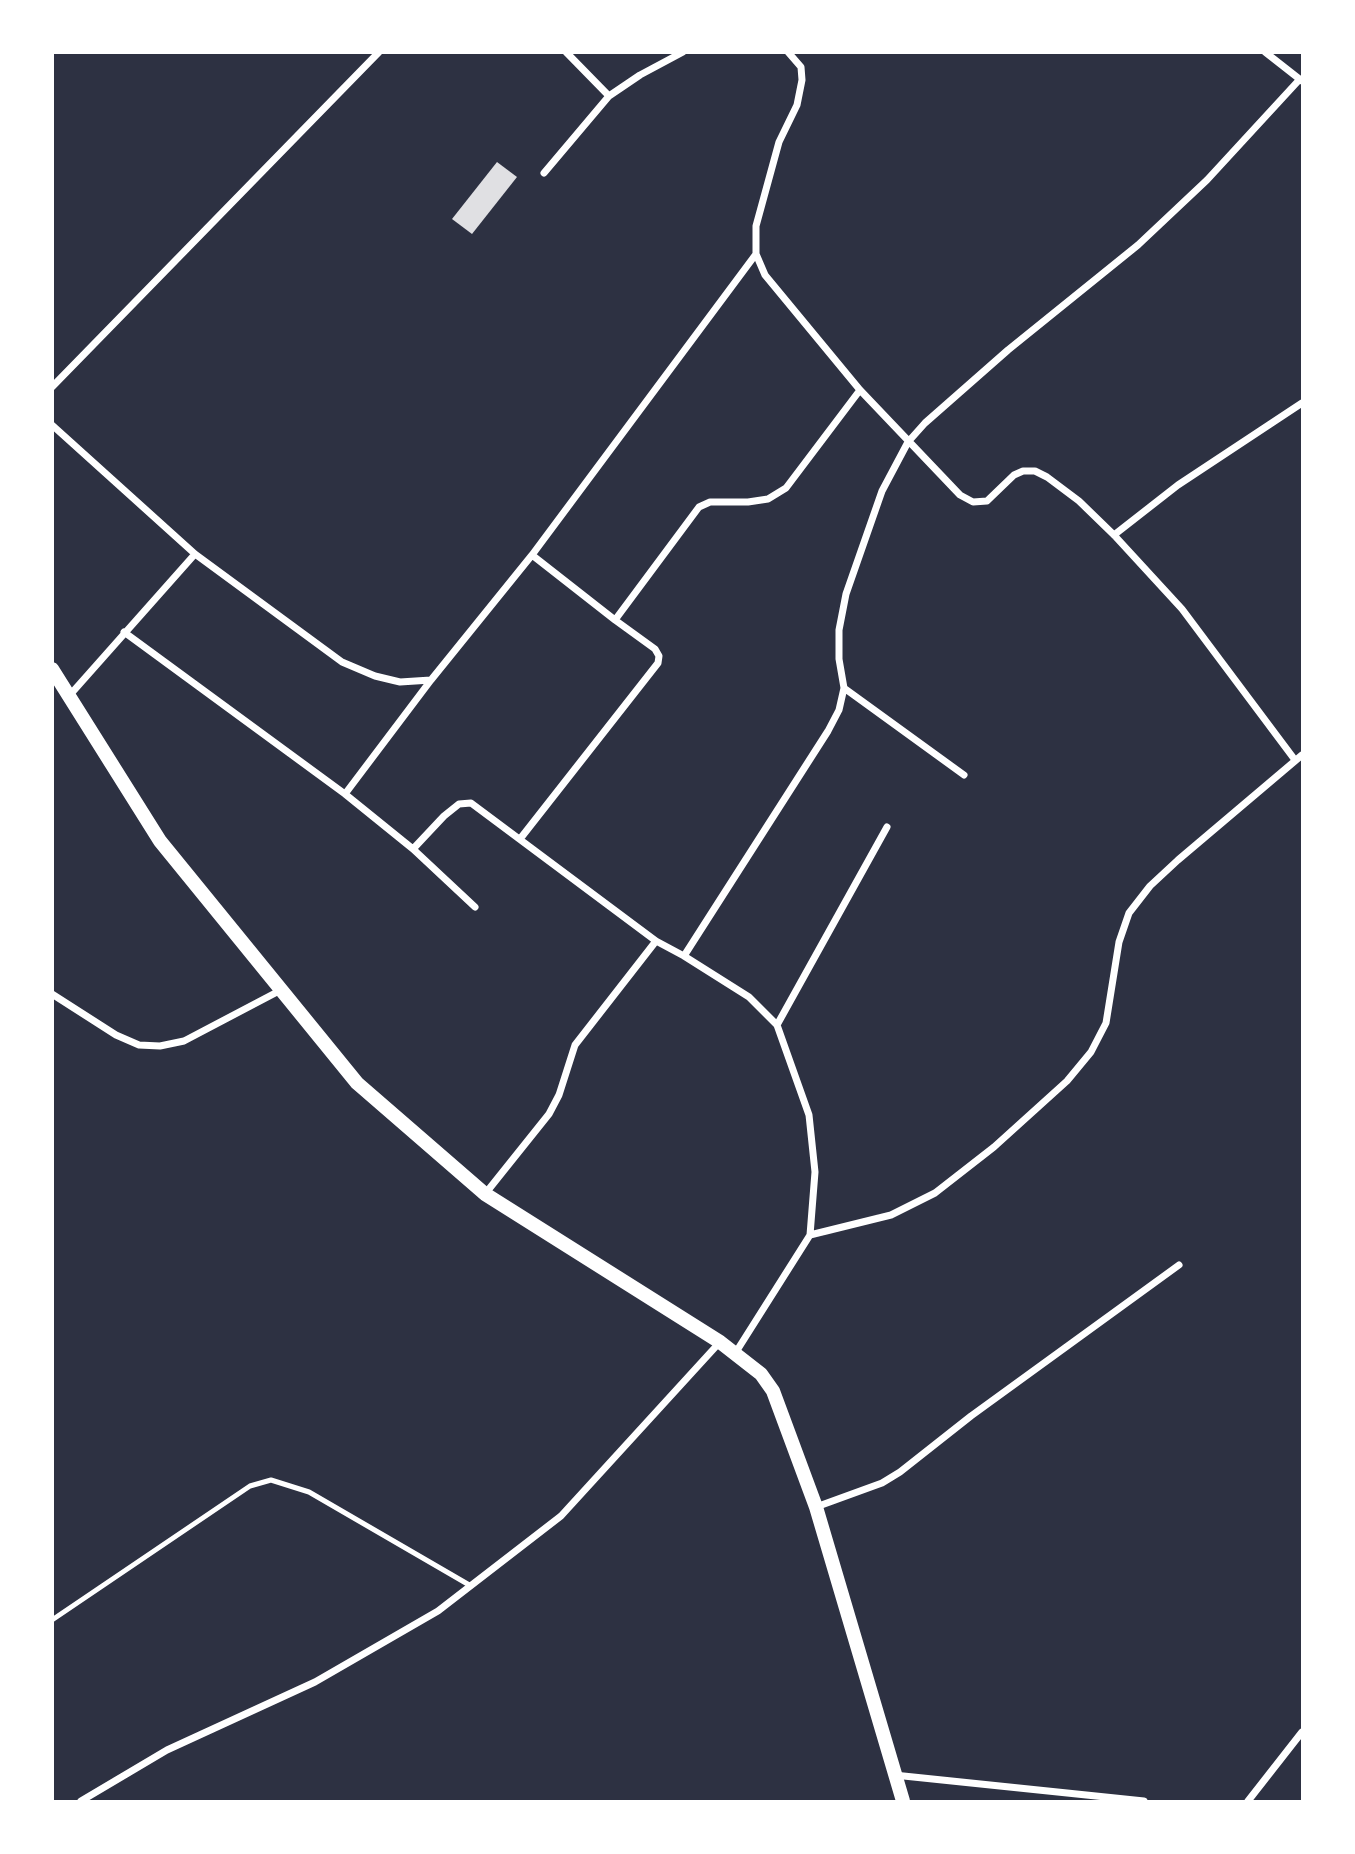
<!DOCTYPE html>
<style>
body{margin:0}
#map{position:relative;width:1355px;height:1854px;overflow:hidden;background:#2d3142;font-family:Helvetica,sans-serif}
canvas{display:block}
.frame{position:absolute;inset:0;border:54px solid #fff;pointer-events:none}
</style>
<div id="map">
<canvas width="1355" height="1854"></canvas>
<div class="frame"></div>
</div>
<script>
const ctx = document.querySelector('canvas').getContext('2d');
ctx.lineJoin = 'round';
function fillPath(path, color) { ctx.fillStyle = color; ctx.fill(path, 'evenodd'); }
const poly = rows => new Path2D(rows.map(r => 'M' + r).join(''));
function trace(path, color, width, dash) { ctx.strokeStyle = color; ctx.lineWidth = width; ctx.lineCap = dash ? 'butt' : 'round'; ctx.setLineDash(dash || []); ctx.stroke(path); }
fillPath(poly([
 [497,162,517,177,472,234,452,219]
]), '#e0e0e3');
trace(poly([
 [52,1620,250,1486,271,1480,309,1492,471,1586]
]), '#fff', 5);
trace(poly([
 [566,52,609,96],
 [788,52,801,67,802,80,797,105,779,142,756,226,756,254,765,275,860,390,960,495,973,502,987,501,1014,475,1023,471,1035,471,1047,477,1079,501,1114,535,1182,609,1295,760],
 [1265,52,1302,81],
 [544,173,609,96,640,75,683,52],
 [52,387,379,52],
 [52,425,195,554],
 [1114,535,1178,485,1302,403],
 [532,555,615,620,699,507,710,502,748,502,768,499,786,488,860,390],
 [124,632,345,794,413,849,475,907],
 [844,688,964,775],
 [69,696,195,554,342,662,375,676,400,682,431,680,532,555,756,254],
 [345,794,431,680],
 [520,839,658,663,659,656,655,649,615,620],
 [413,849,444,816,459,804,471,803,656,941],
 [52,994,116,1035,139,1045,160,1046,184,1041,281,990],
 [777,1025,887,827],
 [485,1194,549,1114,559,1095,575,1045,656,941,684,956],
 [810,1235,891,1215,935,1193,994,1147,1067,1081,1091,1052,1106,1023,1119,942,1129,913,1150,886,1178,860,1302,755],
 [736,1352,810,1235,815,1172,809,1115,777,1025,749,997,684,956,828,731,839,710,844,688,839,659,839,630,846,594,882,491,908,442,925,423,1008,350,1138,245,1207,180,1300,79],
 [816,1507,882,1483,900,1472,971,1416,1179,1265],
 [894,1775,1144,1801],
 [81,1801,167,1750,315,1682,438,1611,561,1516,720,1342],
 [1248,1801,1302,1732]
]), '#fff', 7);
trace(poly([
 [52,669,160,841,357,1083,485,1194,720,1342,761,1374,773,1391,816,1507,903,1801]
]), '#fff', 14);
</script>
